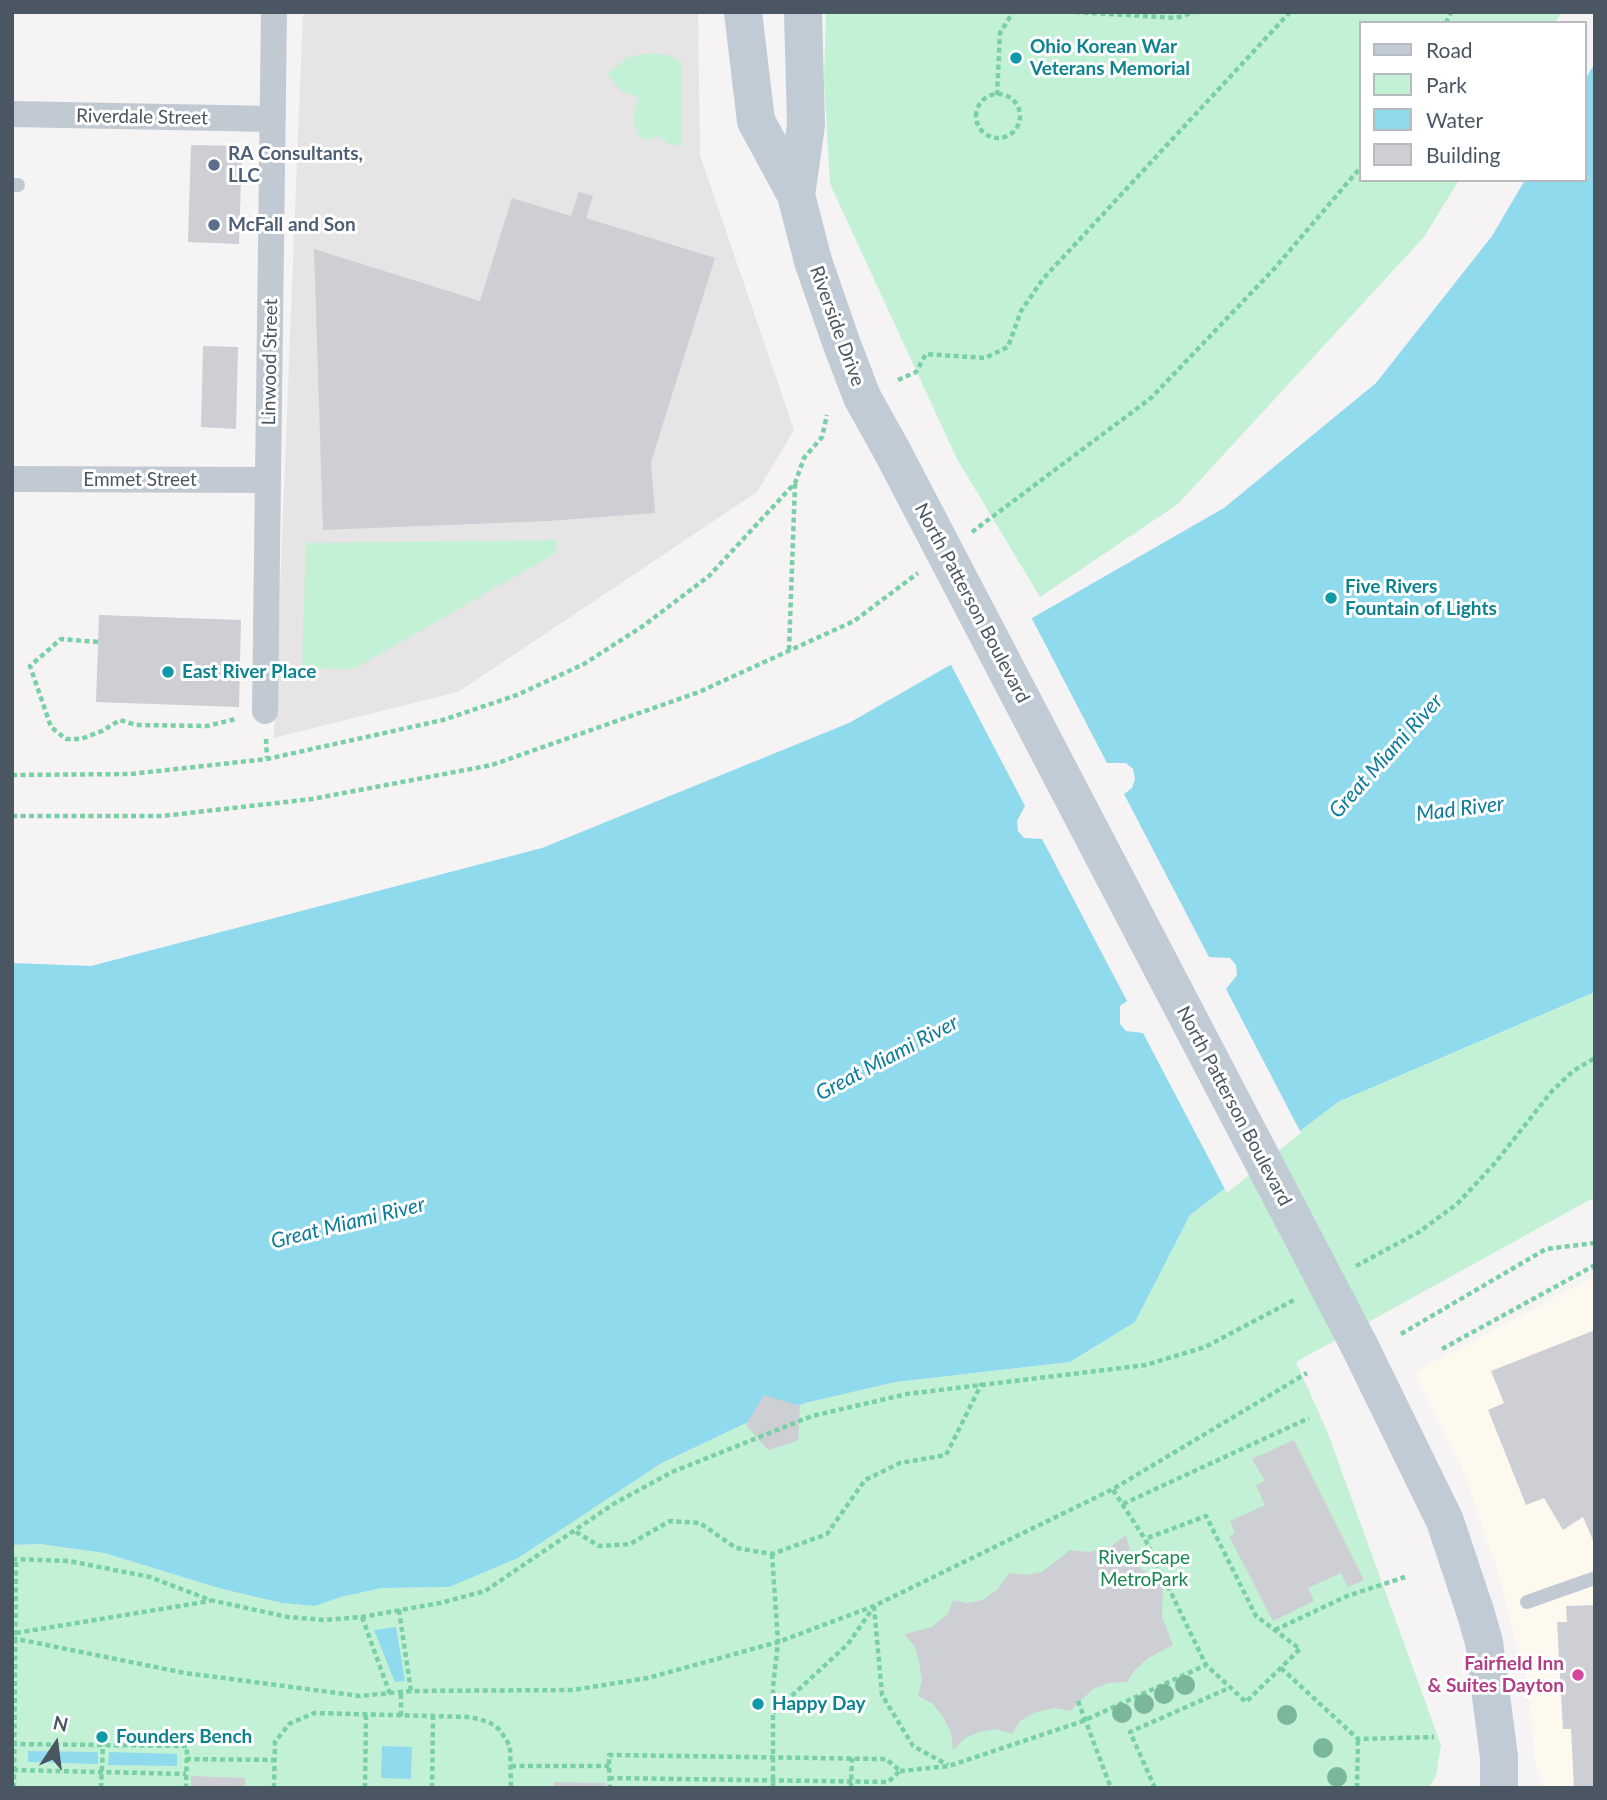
<!DOCTYPE html>
<style>
body{margin:0}
#map{position:relative;width:1607px;height:1800px;overflow:hidden;background:#f5f3f3;font-family:Lato,sans-serif}
canvas{display:block}
.frame{position:absolute;inset:0;border:14px solid #4a5661;pointer-events:none}
.legend{position:absolute;left:1359px;top:21px;width:228px;height:161px;box-sizing:border-box;background:#fff;border:2px solid #b7bbc0;margin:0;padding:9px 12px;list-style:none;font-size:21px;color:#4a5661}
.legend li{display:flex;align-items:center;gap:14px;height:35px}
.legend b{width:35px;border:2px solid #b7bbc0}
.north{position:absolute;left:21px;top:1709px;width:70px;height:70px;-webkit-text-stroke:5px #fff;paint-order:stroke;rotate:13deg;font-size:19px;font-weight:700;line-height:28px;text-align:center;color:#4a5661}
.north::after{content:'';display:block;margin:auto;width:24px;height:32px;background:#4a5661;clip-path:polygon(50% 0,100% 100%,50% 72%,0 100%)}
</style>
<div id="map">
<canvas width="1607" height="1800"></canvas>
<div class="frame"></div>
<ul class="legend">
<li><b style="height:9px;background:#c1cbd6"></b>Road</li>
<li><b style="height:19px;background:#c3f1d5"></b>Park</li>
<li><b style="height:19px;background:#90daee"></b>Water</li>
<li><b style="height:19px;background:#cdcfd5"></b>Building</li>
</ul>
<div class="north">N</div>
</div>
<script>
const ctx = document.querySelector('canvas').getContext('2d');
ctx.lineJoin = 'round';
function fillPath(path, color) { ctx.fillStyle = color; ctx.fill(path, 'evenodd'); }
const poly = rows => new Path2D(rows.map(r => 'M' + r).join(''));
function trace(path, color, width, dash) { ctx.strokeStyle = color; ctx.lineWidth = width; ctx.lineCap = dash ? 'butt' : 'round'; ctx.setLineDash(dash || []); ctx.stroke(path); }
function write(font, color, halo, rows, align = 'center') {
  ctx.font = font + ' Lato,sans-serif'; ctx.lineWidth = 6; ctx.setLineDash([]); ctx.textBaseline = 'middle'; ctx.strokeStyle = halo; ctx.fillStyle = color; for (const [text, x, y, turn = 0] of rows) {
    ctx.save(); ctx.translate(x, y); ctx.rotate((+turn || 0) * Math.PI / 180); ctx.textAlign = isNaN(turn) ? turn : align; if (halo) ctx.strokeText(text, 0, 0); ctx.fillText(text, 0, 0); ctx.restore();
  }
}
fillPath(poly([
 [1595,1272,1595,1788,1547,1788,1536,1767,1528,1685,1496,1566,1462,1468,1415,1372,1588,1280]
]), '#fdf9ef');
fillPath(poly([
 [303,12,698,12,700,155,794,430,757,492,458,692,274,738]
]), '#e6e4e5');
fillPath(poly([
 [826,12,1562,12,1555,23,1360,23,1360,180,1459,180,1424,237,1178,504,1040,597,957,459,830,184,824,80],
 [651,53,670,56,682,63,681,146,668,144,660,136,649,140,639,137,633,120,638,97,621,91,607,74,628,57],
 [557,540,556,553,354,669,302,668,306,543],
 [1595,992,1595,1197,1296,1362,1327,1431,1441,1745,1436,1776,1428,1788,12,1788,12,1545,40,1544,104,1553,222,1589,282,1603,315,1606,341,1597,382,1588,449,1587,660,1464,744,1424,805,1403,896,1382,1070,1362,1135,1322,1190,1215,1338,1102]
]), '#c3f1d5');
fillPath(poly([
 [1595,63,1595,992,1338,1102,1190,1215,1135,1322,1070,1362,896,1382,805,1403,744,1424,660,1464,518,1558,449,1587,382,1588,341,1597,315,1606,282,1603,222,1589,104,1553,40,1544,12,1545,12,963,91,966,542,848,849,723,1224,508,1376,383,1492,236,1525,180,1584,180,1584,81],
 [396,1627,405,1681,395,1682,374,1630],
 [382,1746,412,1747,411,1779,381,1778],
 [28,1751,98,1752,98,1764,28,1762],
 [109,1752,177,1754,177,1766,108,1765]
]), '#90daee');
fillPath(poly([
 [1030,615,1107,763,1126,763,1133,769,1135,779,1132,788,1124,794,1209,957,1230,958,1236,965,1237,975,1226,989,1301,1133,1227,1193,1143,1033,1126,1031,1120,1024,1120,1006,1127,1001,1042,839,1024,838,1018,831,1017,821,1025,806,949,661]
]), '#f5f3f3');
fillPath(poly([
 [191,145,242,146,239,244,188,242],
 [579,192,593,196,586,218,715,258,651,462,655,513,547,521,323,530,314,249,480,301,512,198,571,216],
 [203,346,238,347,236,429,201,427],
 [99,615,241,620,239,707,96,702],
 [1595,1330,1595,1545,1583,1517,1563,1530,1544,1498,1526,1505,1488,1410,1504,1403,1491,1371],
 [764,1395,800,1406,798,1441,768,1450,746,1425],
 [1294,1440,1364,1580,1348,1587,1341,1573,1308,1588,1314,1601,1273,1621,1229,1536,1235,1533,1230,1521,1265,1505,1256,1485,1265,1481,1252,1459],
 [1126,1535,1131,1554,1140,1568,1163,1586,1162,1617,1173,1645,1148,1658,1135,1670,1127,1682,1108,1683,1093,1689,1070,1711,1054,1708,1036,1712,1020,1721,1012,1734,996,1729,979,1732,965,1738,953,1750,951,1733,943,1717,933,1704,918,1696,922,1680,919,1661,915,1647,904,1634,932,1627,948,1614,953,1600,967,1603,983,1600,998,1589,1009,1573,1026,1575,1042,1572,1070,1550,1089,1552,1109,1548],
 [1595,1605,1595,1788,1574,1788,1571,1729,1563,1729,1557,1622,1567,1622,1566,1606],
 [191,1776,245,1778,245,1788,191,1788],
 [554,1782,606,1783,606,1788,553,1788]
]), '#cdcfd5');
trace(poly([
 [1075,12,1176,18,1195,12],
 [1446,23,1451,12],
 '976 116a22 22 0 1 1 44 0a22 22 0 1 1-44 0Z',
 [997,95,1000,33,1013,12],
 [898,380,916,372,926,354,985,358,1008,347,1021,311,1043,279,1290,12],
 [972,532,1151,398,1274,269,1360,168],
 [98,642,61,639,30,666,51,727,66,739,81,739,102,731,120,720,136,725,207,726,236,719],
 [789,650,795,484],
 [266,739,267,758],
 [12,775,131,774,267,759,443,720,517,695,584,664,643,626,709,576,795,483,804,458,822,437,827,415],
 [12,816,162,816,312,799,492,765,699,692,854,621,918,573],
 [1356,1266,1419,1232,1457,1204,1495,1163,1552,1091,1573,1071,1595,1058],
 [1401,1334,1546,1249,1595,1243],
 [1442,1349,1595,1265],
 [1113,1490,1145,1539,1206,1665,1246,1702,1300,1649,1256,1616,1206,1516,1145,1539],
 [1123,1504,1309,1418],
 [576,1532,599,1546,630,1544,670,1521,700,1523,736,1548,772,1554,827,1534,865,1480,900,1463,946,1455,982,1383],
 [772,1554,778,1642,773,1687,773,1788],
 [12,1559,69,1561,150,1577,210,1600,288,1617,324,1620,362,1617,440,1603,485,1591,615,1503,672,1472,812,1416,907,1394,1146,1365,1205,1347,1296,1299],
 [874,1606,882,1695,913,1746,948,1765],
 [399,1610,411,1691],
 [362,1617,390,1694],
 [1275,1630,1347,1596,1405,1577],
 [16,1633,210,1601],
 [12,1638,185,1673,360,1696,411,1691,573,1690,648,1678,778,1642,874,1606,1113,1489,1307,1373],
 [1281,1668,1358,1739,1434,1737],
 [1078,1701,1111,1788],
 [773,1713,848,1644,873,1608],
 [401,1716,401,1692],
 [12,1744,187,1746,186,1788],
 [186,1759,274,1760],
 [511,1766,609,1766],
 [13,1770,186,1774],
 [900,1771,949,1766,1083,1721,1206,1665],
 [609,1778,888,1782,900,1771,886,1759,880,1759,609,1755,609,1766,610,1788],
 [14,1788,16,1559],
 [101,1788,103,1744],
 [274,1788,275,1742,289,1724,314,1713,470,1717,489,1722,500,1730,510,1746,511,1788],
 [365,1788,366,1715],
 [432,1788,433,1717],
 [851,1788,852,1758],
 [1155,1788,1130,1732,1229,1688],
 [1357,1788,1358,1739]
]), '#7ad0a6', 4.5, [5, 3.5]);
trace(poly([
 [12,185,18,185],
 [1527,1602,1595,1578]
]), '#c1cad2', 14);
trace(poly([
 [12,114,273,119],
 [12,479,268,480],
 [265,711,274,12]
]), '#c1cad2', 26);
trace(poly([
 [743,12,756,121,796,195,813,261,841,342,862,397,892,451],
 [796,195,806,125,803,12],
 [1359,1345,1445,1521,1475,1611,1484,1642,1499,1757,1499,1788]
]), '#c1cbd6', 38);
trace(poly([
 [892,451,1359,1345]
]), '#c1cbd6', 38);
ctx.fillStyle = '#7bb799';
for (const [x, y] of [
 [1185,1685],
 [1164,1694],
 [1144,1704],
 [1122,1713],
 [1287,1715],
 [1323,1748],
 [1337,1777]
]) { ctx.beginPath(); ctx.arc(x, y, 10, 0, 2 * Math.PI); ctx.fill(); }
for (const [x, y, r, color] of [
 [1016,58,7,"#0f9aa8"],
 [214,165,7,"#5c6f8a"],
 [214,225,7,"#5c6f8a"],
 [1331,598,7,"#0f9aa8"],
 [168,672,7,"#0f9aa8"],
 [1578,1675,7,"#d1479c"],
 [758,1704,7,"#0f9aa8"],
 [102,1737,7,"#0f9aa8"]
]) { const dot = new Path2D(); dot.arc(x, y, r, 0, 2 * Math.PI); ctx.fillStyle = color; ctx.fill(dot); trace(dot, '#fff', 2.5); }
write('bold 19px', '#0d838f', '#fff', [
 ["Ohio Korean War",1030,47],
 ["Veterans Memorial",1030,69],
 ["Five Rivers",1345,587],
 ["Fountain of Lights",1345,609],
 ["East River Place",182,672],
 ["Happy Day",772,1704],
 ["Founders Bench",116,1737]
], 'left');
write('19px', '#4a5661', '#fff', [
 ["Riverdale Street",142,117,1],
 ["Riverside Drive",837,326,70],
 ["Linwood Street",270,362,-89],
 ["Emmet Street",140,480],
 ["North Patterson Boulevard",972,603,62],
 ["North Patterson Boulevard",1234,1106,62]
]);
write('bold 19px', '#4e5e75', '#fff', [
 ["RA Consultants,",228,154],
 ["LLC",228,176],
 ["McFall and Son",228,225]
], 'left');
write('19px', '#17864f', '#fff', [
 ["RiverScape",1144,1558],
 ["MetroPark",1144,1580]
]);
write('bold 19px', '#b23c85', '#fff', [
 ["Fairfield Inn",1564,1664],
 ["& Suites Dayton",1564,1686]
], 'right');
write('italic 21px', '#0c7c9b', '#fff', [
 ["Great Miami River",1386,756,-48],
 ["Mad River",1460,809,-7],
 ["Great Miami River",887,1058,-28],
 ["Great Miami River",348,1223,-14]
]);
</script>
